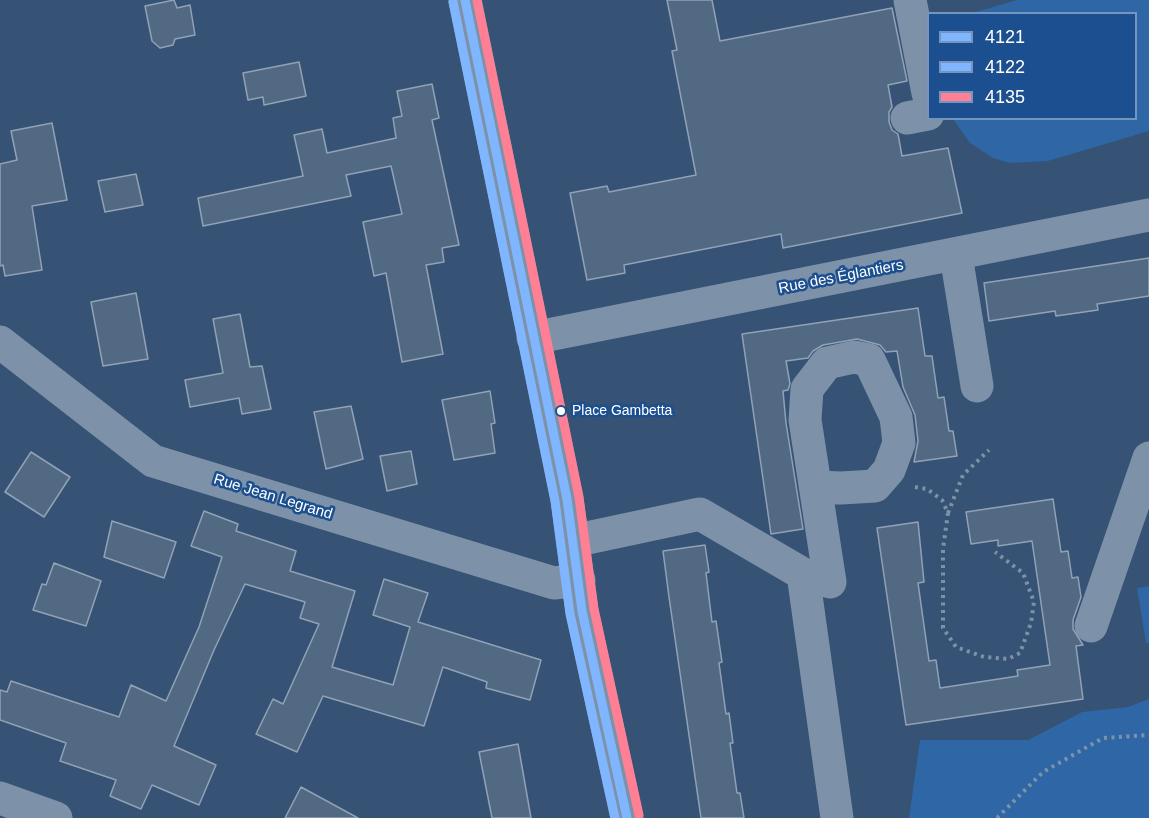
<!DOCTYPE html>
<meta charset="utf-8">
<style>
body{margin:0}
#map{position:relative;width:1149px;height:818px;overflow:hidden;background:#365274;font-family:Arial,sans-serif}
canvas{display:block}
.legend{position:absolute;left:927px;top:12px;width:210px;height:108px;box-sizing:border-box;background:#1b4f8f;border:2px solid #7695bc;margin:0;padding:8px 10px;list-style:none;font-size:18px;color:#fff}
.legend li{display:flex;align-items:center;gap:12px;height:30px}
.legend b{width:30px;border:2px solid #7695bc}
</style>
<div id="map">
<canvas width="1149" height="818"></canvas>
<ul class="legend">
<li><b style="height:8px;background:#80b6ff"></b>4121</li>
<li><b style="height:8px;background:#80b6ff"></b>4122</li>
<li><b style="height:8px;background:#ff8095"></b>4135</li>
</ul>
</div>
<script>
const ctx = document.querySelector('canvas').getContext('2d');
ctx.lineJoin = 'round';
function fillPath(path, color) { ctx.fillStyle = color; ctx.fill(path, 'evenodd'); }
const poly = rows => new Path2D(rows.map(r => 'M' + r).join(''));
function trace(path, color, width, dash) { ctx.strokeStyle = color; ctx.lineWidth = width; ctx.lineCap = dash ? 'butt' : 'round'; ctx.setLineDash(dash || []); ctx.stroke(path); }
function write(font, color, halo, rows, align = 'center') {
  ctx.font = font + ' Arial,sans-serif'; ctx.lineWidth = 5; ctx.setLineDash([]); ctx.textBaseline = 'middle'; ctx.strokeStyle = halo; ctx.fillStyle = color; for (const [text, x, y, turn = 0] of rows) {
    ctx.save(); ctx.translate(x, y); ctx.rotate((+turn || 0) * Math.PI / 180); ctx.textAlign = isNaN(turn) ? turn : align; if (halo) ctx.strokeText(text, 0, 0); ctx.fillText(text, 0, 0); ctx.restore();
  }
}
fillPath(poly([
 [1017,0,1149,0,1149,131,1048,161,1010,163,993,158,970,143,953,119,1136,118,1136,14,972,13],
 [1149,586,1149,643,1146,643,1137,588],
 [1149,699,1149,818,909,818,920,740,1028,740,1082,712,1128,707]
]), '#2f66a5');
const building = poly([
 [174,0,177,8,190,5,195,35,175,39,173,45,160,48,152,41,145,6,174,0],
 [667,0,712,0,720,41,892,8,907,81,888,85,892,107,889,112,889,122,892,130,898,134,902,156,948,148,962,213,783,248,781,234,624,265,625,273,587,280,570,193,607,186,609,192,696,175,672,51,677,50,667,0],
 [299,62,306,96,264,105,263,97,248,100,243,73,299,62],
 [432,84,439,118,432,120,459,245,442,248,444,262,426,265,443,354,402,362,386,273,374,276,363,222,402,214,391,166,346,175,351,196,203,226,198,198,303,176,294,135,322,129,327,153,396,138,393,118,402,116,397,91,432,84],
 [52,123,67,200,32,206,42,270,5,276,3,265,0,266,0,164,17,160,11,131,52,123],
 [136,174,143,205,105,212,98,181,136,174],
 [1149,258,1149,296,1097,304,1098,310,1056,316,1055,311,989,321,984,283,1149,258],
 [136,293,148,359,103,366,91,302,136,293],
 [918,308,925,356,932,356,938,398,944,397,949,431,953,431,957,456,914,462,918,441,915,415,903,387,897,351,886,352,880,345,857,339,823,345,813,351,808,358,786,361,790,384,788,390,783,391,786,423,803,529,771,534,742,334,918,308],
 [240,314,250,367,262,366,271,409,242,414,239,398,190,407,185,380,223,373,213,319,240,314],
 [490,391,495,423,491,424,495,453,454,460,442,400,490,391],
 [351,406,363,459,326,469,314,412,351,406],
 [411,451,417,484,387,491,380,456,411,451],
 [31,452,70,477,44,517,5,492,31,452],
 [1053,499,1061,552,1068,551,1072,578,1078,577,1081,597,1073,620,1073,629,1083,645,1076,646,1083,699,906,725,877,528,918,522,924,582,918,583,929,661,936,660,940,688,1018,676,1017,670,1050,665,1032,541,998,546,998,540,971,544,966,512,1053,499],
 [204,511,238,524,236,531,296,551,290,571,355,591,332,667,393,685,410,627,373,615,384,579,428,593,418,622,541,660,530,700,486,688,487,682,443,667,424,726,323,696,297,752,256,734,273,699,283,704,319,624,300,618,305,602,245,584,214,650,174,746,216,765,199,805,152,785,141,809,110,796,116,780,60,761,66,743,0,720,0,690,7,692,11,681,119,717,131,685,166,701,199,627,222,557,191,546,204,511],
 [112,521,176,542,164,578,104,557,112,521],
 [705,545,709,572,706,573,712,622,716,621,722,662,719,663,726,714,729,713,733,743,730,743,737,793,740,793,744,818,701,818,669,597,663,551,705,545],
 [54,563,101,581,86,626,33,610,42,584,46,585,54,563],
 [518,744,531,818,492,818,479,752,518,744],
 [301,787,358,818,285,818,301,787]
]);
fillPath(building, '#526984');
trace(building, '#92a2b6', 1.5);
trace(poly([
 [915,487,927,489,942,500,948,513,943,549,943,628,956,647,984,657,1008,659,1020,653,1031,623,1034,602,1023,573,995,552],
 [948,513,963,475,989,450],
 [997,818,1043,772,1103,738,1149,735]
]), '#7d92a8', 4, [3, 4.5]);
trace(poly([
 [465,0,567,499,582,611,627,818],
 [910,0,928,93],
 [907,118,928,114],
 [956,255,977,386],
 [533,338,1149,215],
 [0,342,153,461,554,583,579,580],
 [573,541,700,514,803,574,837,818],
 [803,574,830,582,805,420,807,389,827,363,854,357,869,360,896,417,899,443,889,470,875,486,841,488,817,487],
 [1091,626,1149,458],
 [0,798,56,818]
]), '#7d92a8', 33);
trace(poly([
 [465,0,567,499,582,611,627,818]
]), '#80b6ff', 9);
trace(poly([
 [453,2,555,501,570,614,615,818]
]), '#80b6ff', 9);
trace(poly([
 [477,0,579,497,594,609,639,815]
]), '#ff8095', 9);
for (const [x, y, r, color] of [
 [561,411,5,"#fff"]
]) { const dot = new Path2D(); dot.arc(x, y, r, 0, 2 * Math.PI); ctx.fillStyle = color; ctx.fill(dot); trace(dot, '#1b4f8f', 2); }
write('14px', '#fff', '#1b4f8f', [
 ["Place Gambetta",572,411]
], 'left');
write('15px', '#fff', '#1b4f8f', [
 ["Rue des Églantiers",841,277,-11],
 ["Rue Jean Legrand",273,497,17]
]);
</script>
